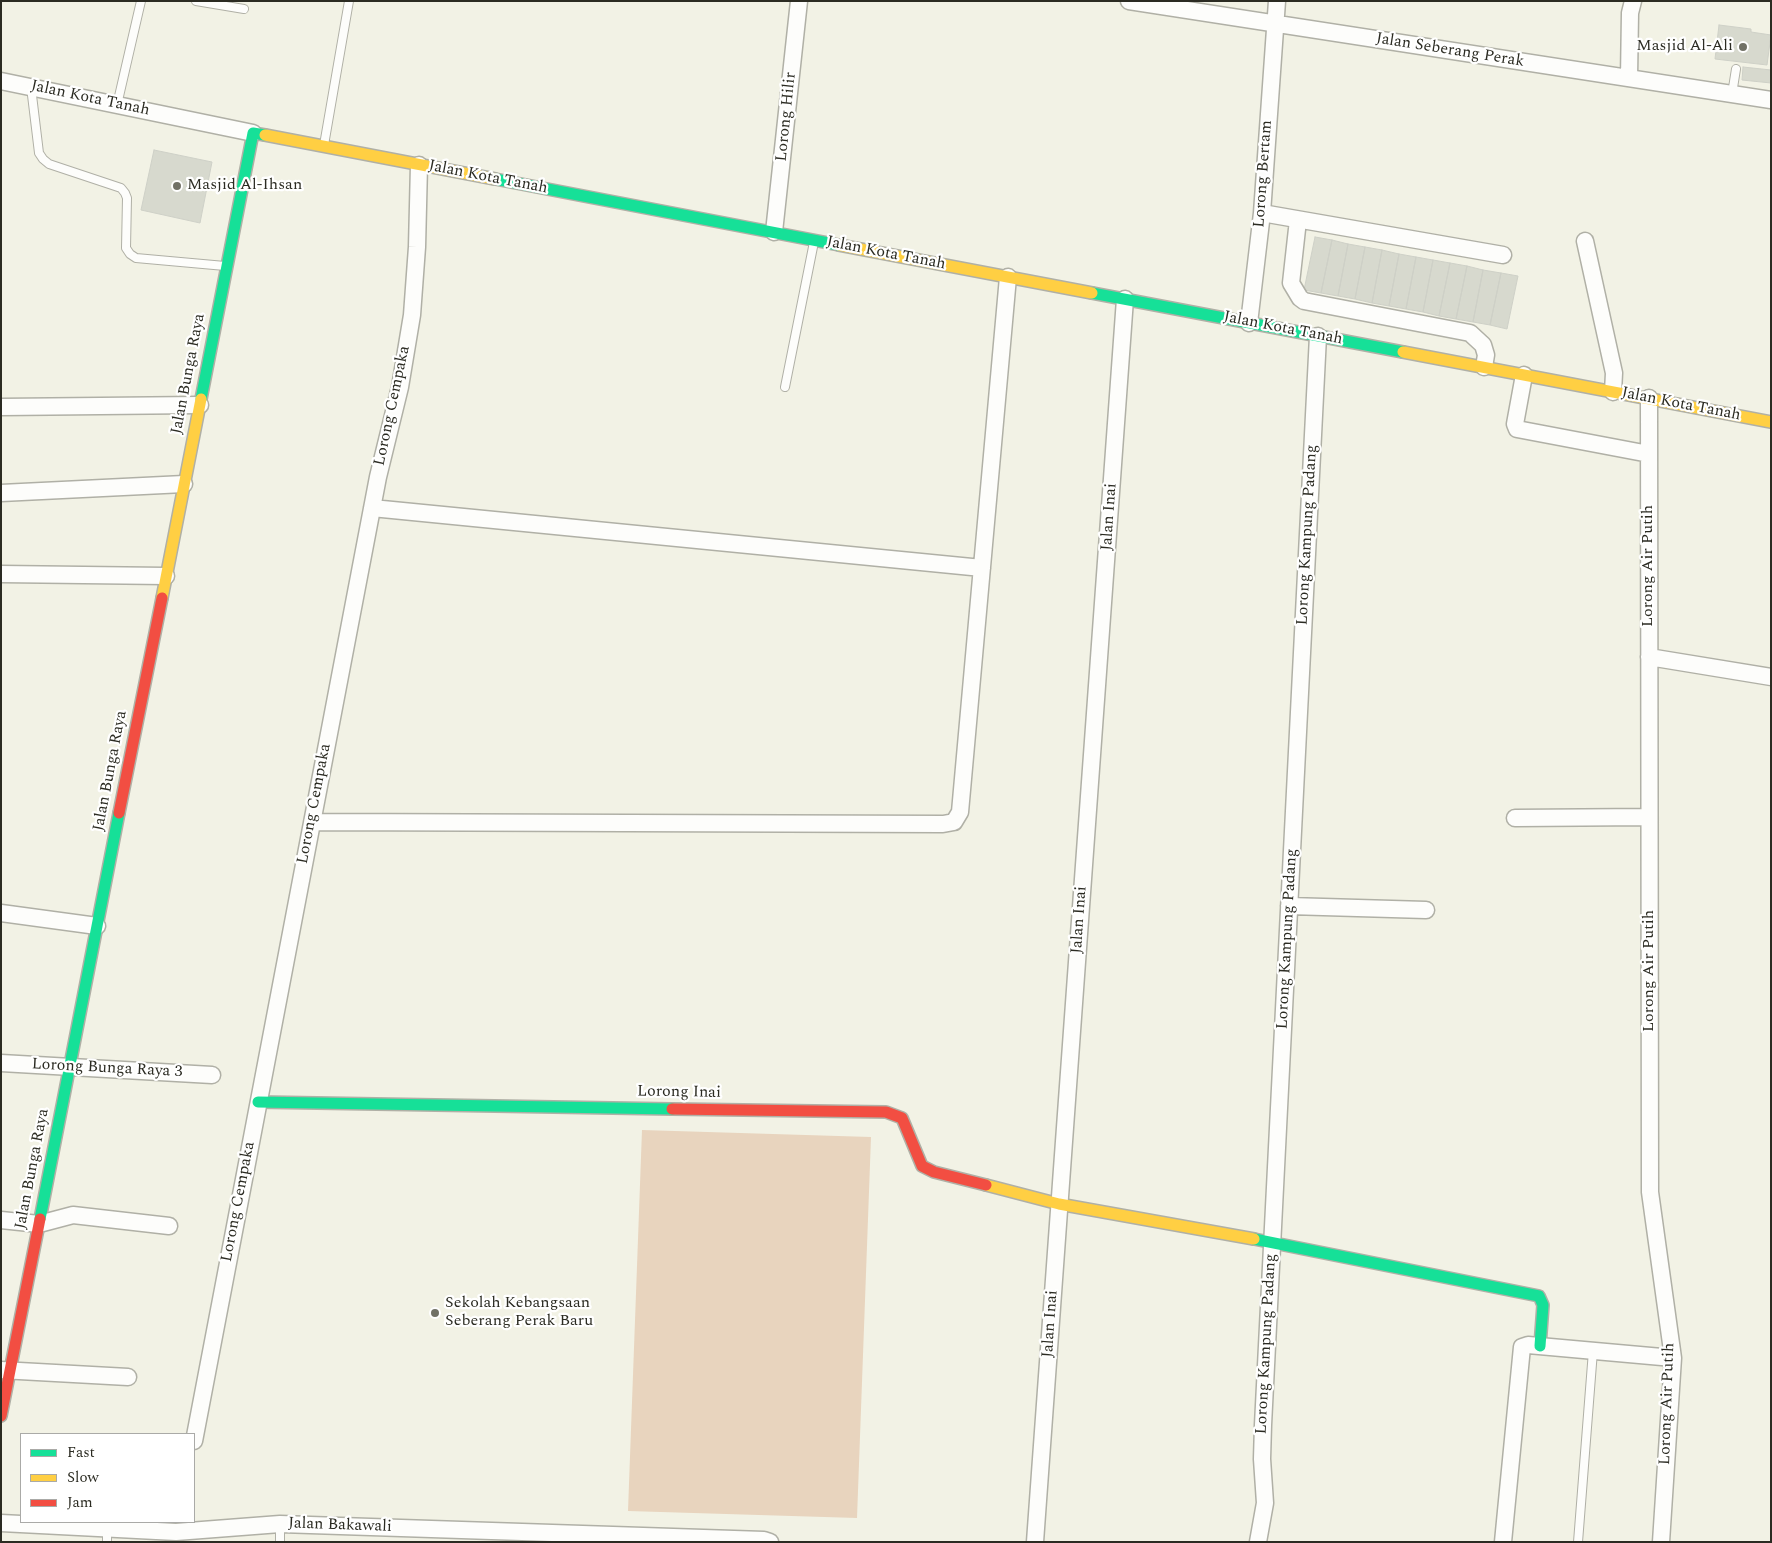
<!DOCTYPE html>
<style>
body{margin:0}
#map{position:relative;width:1772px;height:1543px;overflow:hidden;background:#f2f2e5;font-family:Spectral,serif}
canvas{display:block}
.frame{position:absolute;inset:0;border:2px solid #2b2b22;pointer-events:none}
.legend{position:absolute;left:20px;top:1433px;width:175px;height:90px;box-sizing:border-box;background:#fff;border:1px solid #aaaaa7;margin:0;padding:6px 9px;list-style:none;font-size:15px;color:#2b2b22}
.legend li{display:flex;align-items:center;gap:10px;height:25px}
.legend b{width:25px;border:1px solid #aaaaa7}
</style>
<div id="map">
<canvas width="1772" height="1543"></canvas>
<div class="frame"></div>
<ul class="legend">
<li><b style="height:6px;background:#16e098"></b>Fast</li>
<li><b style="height:6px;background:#ffcf43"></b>Slow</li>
<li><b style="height:6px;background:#f24e42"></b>Jam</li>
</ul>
</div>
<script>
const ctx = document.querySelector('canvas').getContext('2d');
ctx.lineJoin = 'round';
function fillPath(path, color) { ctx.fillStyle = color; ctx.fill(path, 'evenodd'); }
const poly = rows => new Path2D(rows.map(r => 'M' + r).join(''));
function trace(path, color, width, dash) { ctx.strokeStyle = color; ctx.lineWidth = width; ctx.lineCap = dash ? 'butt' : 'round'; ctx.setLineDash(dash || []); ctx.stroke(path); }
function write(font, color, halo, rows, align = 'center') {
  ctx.font = font + ' Spectral,serif'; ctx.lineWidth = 4.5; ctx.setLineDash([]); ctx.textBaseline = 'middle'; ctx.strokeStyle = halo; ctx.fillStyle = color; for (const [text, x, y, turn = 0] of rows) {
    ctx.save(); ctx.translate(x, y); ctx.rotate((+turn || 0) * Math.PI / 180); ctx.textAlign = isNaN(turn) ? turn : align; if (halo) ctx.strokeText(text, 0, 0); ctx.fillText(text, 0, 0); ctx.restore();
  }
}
fillPath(poly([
 [642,1130,871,1137,857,1518,628,1511]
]), '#e8d4be');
const building = poly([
 [1719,25,1751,29,1751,32,1771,35,1767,65,1715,59,1719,25],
 [1743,67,1771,70,1771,83,1742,80,1743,67],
 [154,150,212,162,200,223,141,210,154,150],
 [1315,237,1332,240,1321,293,1304,290,1315,237],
 [1332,240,1348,244,1338,296,1321,293,1332,240],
 [1348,244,1365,247,1355,299,1338,296,1348,244],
 [1365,247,1382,250,1372,303,1355,299,1365,247],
 [1382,250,1399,254,1389,306,1372,303,1382,250],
 [1399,254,1416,257,1406,309,1389,306,1399,254],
 [1416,257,1433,260,1423,312,1406,309,1416,257],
 [1433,260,1450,263,1439,316,1423,312,1433,260],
 [1450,263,1467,266,1456,319,1439,316,1450,263],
 [1467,266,1483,270,1473,322,1456,319,1467,266],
 [1483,270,1501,273,1490,325,1473,322,1483,270],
 [1501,273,1518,276,1507,329,1490,325,1501,273]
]);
fillPath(building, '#d7d9ce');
trace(building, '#ced0c7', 1);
const lane = poly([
 [196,1,244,9],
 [31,87,39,153,43,159,49,164,121,188,125,193,127,198,126,248,130,254,136,258,225,266],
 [1732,94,1736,69],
 [117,105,141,1],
 [324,145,349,1],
 [785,387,814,242],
 [107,1542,107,1529],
 [280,1542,280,1524],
 [1578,1542,1593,1351]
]);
const street = poly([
 [1129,1,1771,100],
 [1629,78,1630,13,1633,1],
 [1,81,253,133],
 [1262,213,1503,255],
 [1298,220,1291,283,1300,298,1304,301,1470,333,1483,345,1486,355,1484,367],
 [774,232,799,1],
 [1585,241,1614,373,1613,392],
 [1249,323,1262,213,1277,1],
 [1524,375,1515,424,1517,429,1649,454],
 [1649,398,1650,1192,1673,1358,1661,1542],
 [1,407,200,405],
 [1,493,184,484],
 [372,508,982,568],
 [1,574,166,576],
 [1649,657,1771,677],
 [1515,818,1649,817],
 [312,822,943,824,954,822,960,812,1008,277],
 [1289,906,1426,910],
 [1,913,97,926],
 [1,1063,212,1075],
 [1,1220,39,1224,73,1215,169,1226],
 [1,1370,128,1377],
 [194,1441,378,477,400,387,412,315,417,247,419,165],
 [1,1523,176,1532,280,1524,764,1540,770,1542],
 [1035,1542,1125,299],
 [1258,1542,1265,1503,1262,1459,1263,1425,1318,336],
 [1503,1542,1522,1347,1528,1345,1673,1358]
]);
const fast = poly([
 [495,179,839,245],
 [1092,293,1403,352],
 [201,399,253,133,265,135],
 [258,1102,672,1109],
 [40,1219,119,813],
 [1254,1239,1539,1296,1543,1305,1540,1346]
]);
const slow = poly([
 [265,135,495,179],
 [839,245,1092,293],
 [1403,352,1771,422],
 [162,598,201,399],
 [986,1185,1059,1204,1254,1239]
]);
const jam = poly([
 [119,813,162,598],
 [672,1109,886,1112,902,1118,922,1166,934,1172,986,1185],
 [1,1416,40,1219]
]);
trace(lane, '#b0b0a6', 10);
trace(street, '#b0b0a6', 19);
trace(fast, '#b0b0a6', 14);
trace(slow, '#b0b0a6', 14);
trace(jam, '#b0b0a6', 14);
trace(lane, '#fdfdfb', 8);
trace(street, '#fdfdfb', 16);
trace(fast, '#16e098', 11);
trace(slow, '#ffcf43', 11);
trace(jam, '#f24e42', 11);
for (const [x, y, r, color] of [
 [1743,47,5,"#717166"],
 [177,186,5,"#717166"],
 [435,1313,5,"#717166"]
]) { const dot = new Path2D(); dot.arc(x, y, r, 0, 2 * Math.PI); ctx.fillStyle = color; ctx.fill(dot); trace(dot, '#fff', 2); }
write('16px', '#2b2b22', '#fff', [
 ["Masjid Al-Ali",1733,47,"right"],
 ["Masjid Al-Ihsan",187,186],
 ["Sekolah Kebangsaan",445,1304],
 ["Seberang Perak Baru",445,1322]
], 'left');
write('16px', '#2b2b22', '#fff', [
 ["Jalan Seberang Perak",1450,51,9],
 ["Jalan Kota Tanah",90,99,12],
 ["Lorong Hilir",787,117,-84],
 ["Lorong Bertam",1264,174,-86],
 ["Jalan Kota Tanah",488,178,11],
 ["Jalan Kota Tanah",886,254,11],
 ["Jalan Kota Tanah",1283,329,11],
 ["Jalan Bunga Raya",189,374,-79],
 ["Jalan Kota Tanah",1681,405,11],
 ["Lorong Cempaka",393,406,-78],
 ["Jalan Inai",1110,517,-86],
 ["Lorong Kampung Padang",1308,535,-87],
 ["Lorong Air Putih",1649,566,-90],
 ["Jalan Bunga Raya",111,771,-79],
 ["Lorong Cempaka",315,804,-79],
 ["Jalan Inai",1080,920,-86],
 ["Lorong Kampung Padang",1288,939,-87],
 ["Lorong Air Putih",1650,971,-90],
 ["Lorong Bunga Raya 3",107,1069,3],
 ["Lorong Inai",679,1093,1],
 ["Jalan Bunga Raya",33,1169,-79],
 ["Lorong Cempaka",239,1202,-79],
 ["Jalan Inai",1051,1324,-86],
 ["Lorong Kampung Padang",1267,1344,-87],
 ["Lorong Air Putih",1668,1404,-88],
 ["Jalan Bakawali",340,1526,2]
]);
</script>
